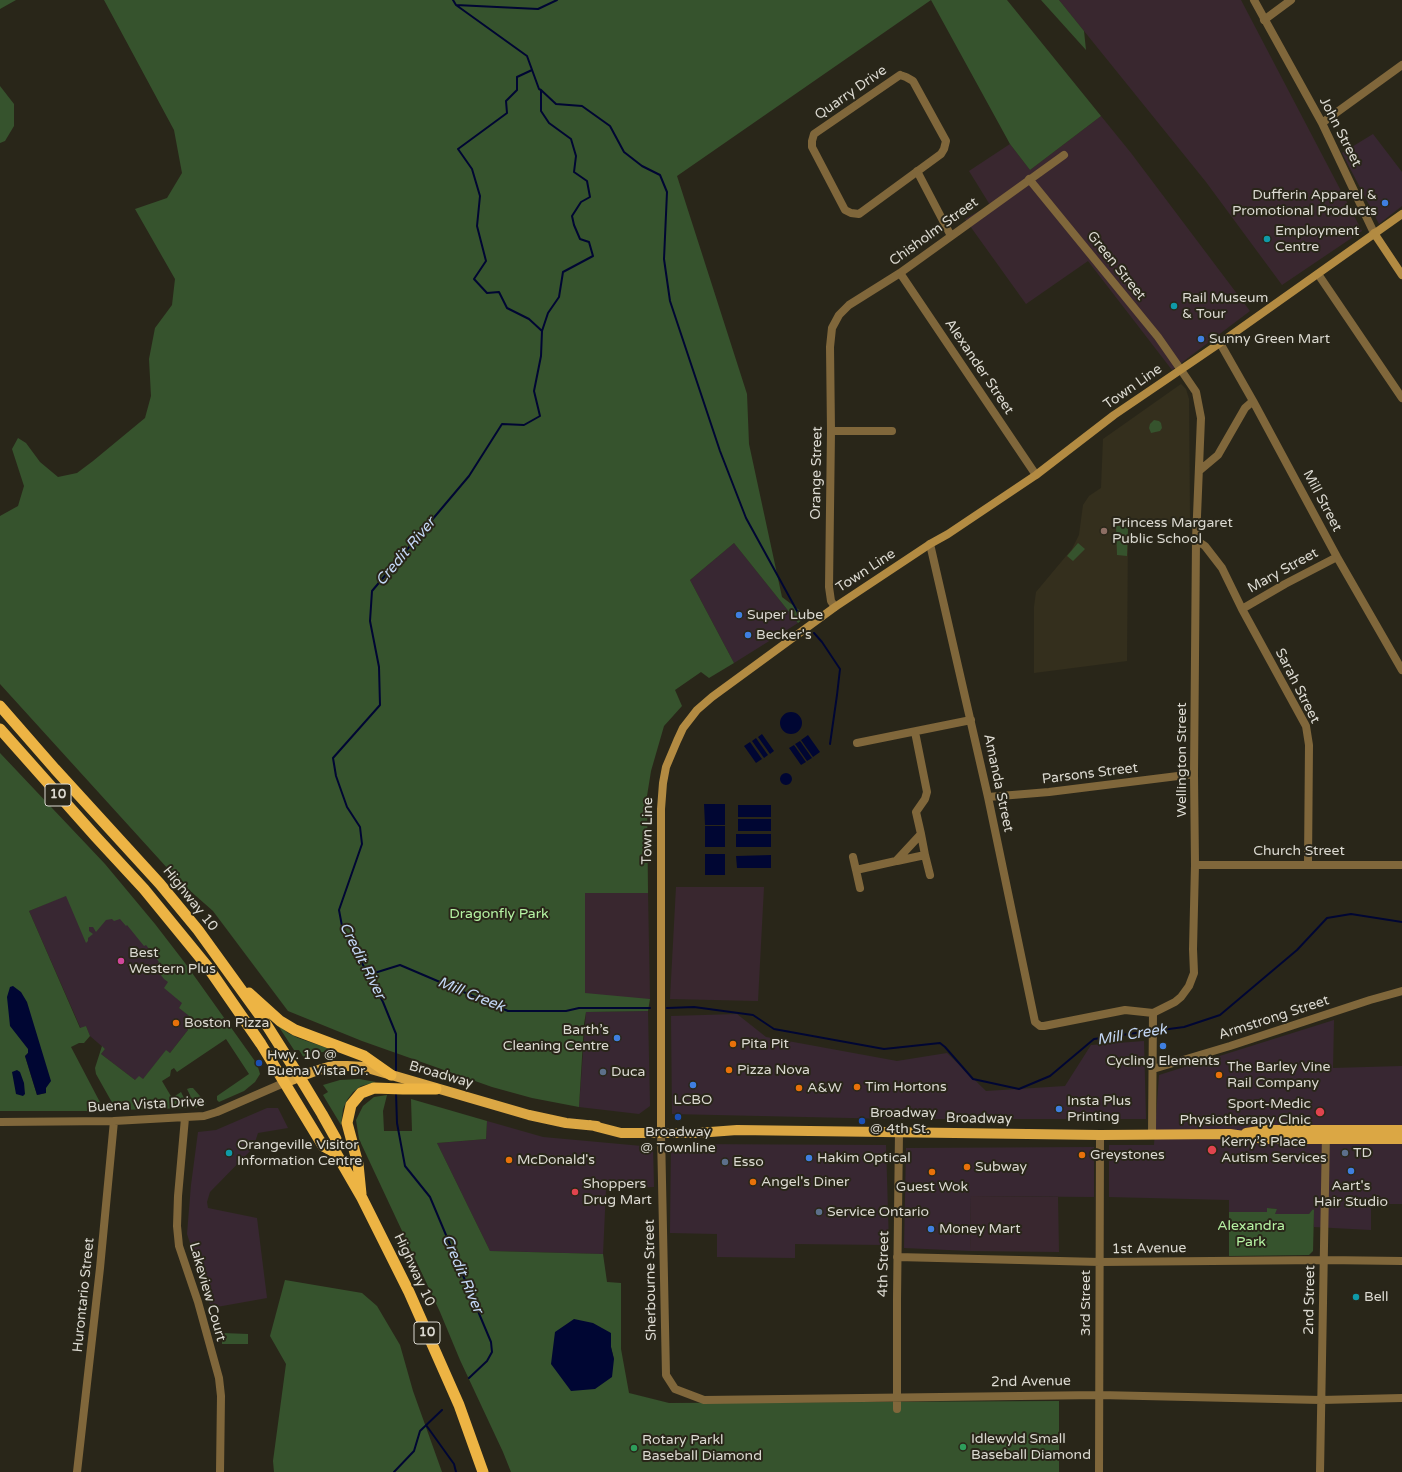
<!DOCTYPE html>
<meta charset="utf-8">
<style>
body{margin:0}
canvas{display:block;background:#292619}
</style>
<canvas width="1402" height="1472"></canvas>
<script>
const ctx = document.querySelector('canvas').getContext('2d');
ctx.lineJoin = 'round';
function fillPath(path, color) { ctx.fillStyle = color; ctx.fill(path, 'evenodd'); }
const poly = rows => new Path2D(rows.map(r => 'M' + r).join(''));
function trace(path, color, width, dash) { ctx.strokeStyle = color; ctx.lineWidth = width; ctx.lineCap = dash ? 'butt' : 'round'; ctx.setLineDash(dash || []); ctx.stroke(path); }
function write(font, color, halo, rows, align = 'center') {
  ctx.font = font + ' "Varela Round",sans-serif'; ctx.lineWidth = 4; ctx.setLineDash([]); ctx.textBaseline = 'middle'; ctx.strokeStyle = halo; ctx.fillStyle = color; for (const [text, x, y, turn = 0] of rows) {
    ctx.save(); ctx.translate(x, y); ctx.rotate((+turn || 0) * Math.PI / 180); ctx.textAlign = isNaN(turn) ? turn : align; if (halo) ctx.strokeText(text, 0, 0); ctx.fillText(text, 0, 0); ctx.restore();
  }
}
fillPath(poly([
 [1373,134,1402,172,1402,206,1379,224,1342,153],
 [734,543,798,623,734,663,690,580],
 [69,894,110,905,165,960,183,1003,179,1008,194,1019,187,1028,188,1030,170,1053,166,1051,143,1079,135,1080,101,1054,105,1049,90,1036,86,1026,81,1029,29,911],
 [648,1011,650,1106,639,1114,579,1107,586,1012],
 [737,1014,766,1037,897,1061,947,1053,986,1091,1065,1086,1091,1045,1144,1041,1146,1119,895,1119,672,1114,671,1016],
 [1334,1020,1333,1068,1402,1066,1402,1204,1371,1204,1371,1230,1314,1227,1314,1210,1313,1209,1309,1214,1274,1214,1277,1209,1267,1208,1267,1212,1229,1212,1229,1200,1109,1197,1109,1145,1154,1145,1159,1075],
 [267,1108,278,1108,288,1128,258,1133,253,1148,210,1192,207,1202,208,1208,257,1218,267,1298,211,1308,187,1234,191,1185,198,1132,216,1130],
 [487,1121,543,1137,653,1147,654,1187,606,1189,603,1254,490,1251,437,1143,486,1139],
 [677,1144,886,1145,889,1245,795,1244,795,1258,717,1257,717,1234,670,1233,671,1147],
 [1094,1147,1094,1197,971,1196,970,1251,904,1248,906,1148]
]), '#382732');
fillPath(poly([
 [1059,0,1241,0,1362,231,1282,285,1206,182],
 [1101,116,1131,153,1250,311,1172,370,1088,261,1026,304,965,219,990,205,969,171,1010,144,1030,170],
 [676,887,764,887,758,1001,670,999],
 [585,893,648,893,650,999,585,1000],
 [971,1196,1058,1197,1059,1252,970,1251]
]), '#39272f');
fillPath(poly([
 [1181,384,1186,389,1189,399,1190,522,1128,527,1127,661,1034,673,1034,607,1036,592,1072,549,1079,535,1083,505,1089,496,1101,488,1103,439]
]), '#342f1d');
fillPath(poly([
 [0,0,16,0,0,9],
 [104,0,931,0,677,176,747,394,749,444,782,597,807,616,798,623,734,543,690,580,734,663,709,678,701,672,675,690,682,706,664,726,651,771,647,796,648,893,585,893,585,993,650,999,648,1011,586,1012,584,1024,579,1107,532,1098,492,1087,362,1041,288,1011,213,911,179,881,0,684,0,516,18,506,24,486,12,449,18,438,26,443,40,462,58,477,77,473,93,461,145,418,151,396,149,359,155,328,172,305,175,279,135,209,167,198,182,173,174,130],
 [931,0,1007,0,1101,116,1030,170,1010,144],
 [1041,0,1059,0,1084,31,1086,50],
 [0,86,14,104,14,126,5,141,0,143],
 [1154,420,1159,421,1161,423,1162,428,1160,431,1151,433,1149,428,1150,424],
 [1116,526,1126,526,1128,529,1127,556,1117,555],
 [1078,543,1085,549,1073,561,1067,556],
 [0,753,105,864,155,924,185,963,257,1064,260,1074,255,1082,244,1091,219,1102,217,1100,217,1096,249,1074,226,1039,177,1072,174,1068,171,1070,170,1076,162,1081,172,1098,181,1092,184,1098,186,1108,119,1110,114,1106,96,1074,95,1068,102,1046,105,1049,101,1054,135,1080,139,1076,143,1079,166,1050,170,1053,188,1030,187,1028,193,1019,179,1008,182,1003,164,988,168,982,164,979,155,968,157,967,156,965,159,962,146,945,144,946,127,925,126,926,120,919,114,921,112,919,106,920,96,932,93,927,89,927,89,931,93,934,88,938,88,941,86,943,66,896,29,911,80,1028,86,1026,90,1036,84,1043,79,1043,71,1047,103,1108,102,1111,0,1111],
 [28,1049,46,1088,46,1093,37,1095,25,1056,28,1053],
 [277,1024,288,1033,298,1038,333,1050,318,1053,304,1058,299,1050,294,1050],
 [359,1079,376,1082,361,1086,353,1092,347,1100,343,1109,341,1125,323,1095,328,1092,323,1085,340,1080],
 [190,1088,193,1088,206,1103,205,1105,194,1108,190,1095,187,1089],
 [387,1095,383,1111,384,1131,412,1131,411,1099,487,1121,486,1139,437,1143,490,1251,603,1254,607,1282,621,1283,621,1349,629,1393,669,1403,1059,1401,1059,1472,511,1472,503,1452,460,1360,440,1312,359,1139,356,1120,363,1106,374,1097],
 [555,1332,611,1333,611,1347,614,1359],
 [1267,1208,1277,1209,1275,1214,1309,1214,1313,1209,1314,1210,1313,1251,1309,1255,1229,1256,1229,1212,1267,1212],
 [285,1280,362,1293,377,1306,400,1345,413,1391,442,1472,274,1472,273,1461,286,1364,270,1336],
 [222,1333,248,1334,248,1344,222,1344]
]), '#36532d');
fillPath(poly([
 '780 723a11 11 0 1 1 22 0a11 11 0 1 1-22 0Z',
 [762,734,774,751,770,754,758,737],
 [808,735,820,752,813,757,801,740],
 [756,738,768,755,764,758,752,741],
 [800,741,812,758,807,761,795,744],
 [750,742,762,759,756,763,744,746],
 [794,745,806,762,801,765,789,748],
 '780 779a6 6 0 1 1 12 0a6 6 0 1 1-12 0Z',
 [704,804,725,804,725,825,705,825],
 [738,805,771,805,771,817,738,817],
 [738,819,771,819,771,831,738,831],
 [705,826,725,826,725,847,705,847],
 [736,834,771,834,771,847,736,847],
 [705,854,725,854,725,875,705,875],
 [771,855,771,868,737,868,736,856],
 [13,986,21,992,27,1002,51,1081,46,1088,46,1093,37,1095,25,1056,28,1053,28,1049,10,1026,7,997,10,987],
 [17,1070,20,1072,24,1083,25,1094,23,1096,16,1094,12,1072],
 [574,1319,593,1323,611,1333,611,1347,614,1359,612,1377,595,1389,571,1391,551,1364,555,1332]
]), '#000633');
trace(poly([
 [456,5,538,9,557,0],
 [532,70,517,77,517,90,506,101,507,113,458,149,472,169,480,196,477,226,486,261,474,279,487,293,499,292,507,308,529,319,542,331],
 [541,90,556,104,582,106,610,126,624,152,642,166,660,175,667,192,664,259,670,301,720,451,746,518,802,620],
 [814,633,822,642,840,669,837,695,830,744],
 [368,975,400,965,508,1011,566,1011,579,1008,650,1008],
 [667,1008,694,1007,753,1015,774,1029,884,1049,940,1043,945,1047,973,1079,1019,1089,1050,1076,1094,1039,1150,1031],
 [1154,1031,1184,1027,1220,1015,1297,950,1327,918,1351,914,1402,922],
 [396,1072,396,1034,383,1002,342,926,339,910,362,844,360,827,347,807,336,776,333,758,380,705,379,667,370,621,372,591,469,476,502,424,524,425,540,416,534,391,541,356,542,331,548,313,559,297,563,272,593,256,589,242,580,239,574,225,572,216,581,202,590,197,587,181,574,172,576,156,571,139,549,123,541,111,541,90,539,89,527,56,456,5,453,0],
 [396,1093,397,1123,405,1166,430,1197,491,1342,492,1352,487,1361,469,1378],
 [426,1425,454,1464,456,1472],
 [394,1472,414,1451,420,1431,442,1410]
]), '#000633', 2);
trace(poly([
 [1254,0,1322,123,1374,233],
 [1264,20,1291,0],
 [900,75,906,77,913,81,946,141,944,149,941,154,859,214,851,213,845,210,812,147,812,141,814,134,900,75],
 [1322,123,1402,65],
 [917,171,951,236],
 [1029,179,1158,337,1181,370,1196,392,1201,418,1196,540,1194,774,1195,865,1193,949,1194,973,1189,986,1181,997,1175,1002,1153,1013,1152,1134],
 [900,273,1036,475],
 [1318,274,1402,398],
 [1220,343,1253,401,1337,557,1402,670],
 [831,431,892,431],
 [1199,471,1218,455,1245,408,1253,401],
 [1196,540,1205,546,1222,568,1242,609,1306,726,1309,745,1308,864],
 [930,544,988,797,1035,1022,1040,1026,1044,1026,1125,1010,1153,1013],
 [835,607,831,601,829,587,831,431,830,347,832,328,839,315,849,305,900,273,1064,155],
 [1242,609,1285,584,1337,557],
 [857,743,971,720],
 [988,797,1049,792,1194,774],
 [925,855,930,875],
 [853,857,856,870,896,861,921,834,916,812,925,799,927,792,915,732],
 [897,861,925,855,921,834],
 [1195,865,1402,865],
 [856,870,860,888],
 [1153,1069,1230,1046,1370,1000,1402,991],
 [185,1118,178,1196,177,1226,179,1246,198,1302,219,1378,221,1396,220,1472],
 [0,1122,114,1121,204,1116,217,1112,286,1082],
 [661,1133,666,1375,675,1389,704,1400,1099,1395,1321,1400,1402,1398],
 [897,1257,1100,1262,1324,1260,1402,1261],
 [897,1409,897,1299,899,1132],
 [77,1472,100,1268,114,1121],
 [1099,1472,1100,1135],
 [1320,1472,1326,1133]
]), '#80673b', 8);
trace(poly([
 [1374,233,1402,275],
 [661,1133,661,809,663,783,666,767,677,741,683,728,697,710,712,697,835,607,930,544,948,534,1036,475,1114,415,1220,343,1402,214]
]), '#b38b42', 8);
trace(poly([
 [286,1082,315,1071,332,1066,347,1066,364,1067,529,1115,566,1123,597,1126],
 [590,1125,621,1133,697,1133,737,1130,1100,1135,1230,1134,1265,1139,1402,1139],
 [1246,1133,1266,1130,1402,1130]
]), '#dba744', 10);
trace(poly([
 [0,706,55,769,160,884,198,930,266,1024,299,1076,322,1114,336,1139,336,1153,362,1198,409,1292,459,1405,483,1472],
 [0,729,96,837,144,889,207,966,261,1044,323,1146,336,1153],
 [249,993,280,1021,295,1030,364,1056,391,1075],
 [361,1194,358,1164,347,1123,351,1105,361,1093,374,1088,403,1089,436,1089]
]), '#edb444', 11);
for (const [x, y, r, color] of [
 [1385,203,4,"#3f7fe0"],
 [1267,239,4,"#0f9aa8"],
 [1174,306,4,"#0f9aa8"],
 [1201,339,4,"#3f7fe0"],
 [1104,531,4,"#8d6e63"],
 [739,615,4,"#3f7fe0"],
 [748,635,4,"#3f7fe0"],
 [121,961,4,"#d1479c"],
 [176,1023,4,"#e8710a"],
 [617,1038,4,"#3f7fe0"],
 [733,1044,4,"#e8710a"],
 [1163,1046,4,"#3f7fe0"],
 [259,1063,4,"#1a4fb4"],
 [729,1070,4,"#e8710a"],
 [603,1072,4,"#5c6f8a"],
 [1219,1075,4,"#e8710a"],
 [693,1085,4,"#3f7fe0"],
 [857,1087,4,"#e8710a"],
 [799,1088,4,"#e8710a"],
 [1059,1109,4,"#3f7fe0"],
 [1320,1112,5,"#e0444e"],
 [678,1117,4,"#1a4fb4"],
 [862,1121,4,"#1a4fb4"],
 [1212,1150,5,"#e0444e"],
 [229,1153,4,"#0f9aa8"],
 [1345,1153,4,"#5c6f8a"],
 [1082,1155,4,"#e8710a"],
 [809,1158,4,"#3f7fe0"],
 [509,1160,4,"#e8710a"],
 [725,1162,4,"#5c6f8a"],
 [967,1167,4,"#e8710a"],
 [1351,1171,4,"#3f7fe0"],
 [932,1172,4,"#e8710a"],
 [753,1182,4,"#e8710a"],
 [575,1192,4,"#e0444e"],
 [819,1212,4,"#5c6f8a"],
 [931,1229,4,"#3f7fe0"],
 [1356,1297,4,"#0f9aa8"],
 [963,1447,4,"#2e9e5b"],
 [634,1448,4,"#2e9e5b"]
]) { const dot = new Path2D(); dot.arc(x, y, r, 0, 2 * Math.PI); ctx.fillStyle = color; ctx.fill(dot); trace(dot, '#292619', 1.5); }
for (const [x, y, w] of [
 [58,795,26],
 [427,1333,26]
]) { const box = new Path2D(); box.roundRect(x - w / 2, y - 11, w, 22, 3); ctx.fillStyle = '#292619'; ctx.fill(box); trace(box, '#dbd9d1', 1); }
write('bold 13px', '#dbd9d1', null, [
 ["10",58,795],
 ["10",427,1333]
]);
write('14px', '#dbd9d1', '#292619', [
 ["Quarry Drive",851,93,-35],
 ["John Street",1340,132,63],
 ["Chisholm Street",934,232,-36],
 ["Green Street",1116,266,51],
 ["Alexander Street",979,367,56],
 ["Town Line",1133,387,-35],
 ["Orange Street",817,473,-89],
 ["Mill Street",1322,501,62],
 ["Town Line",866,571,-33],
 ["Mary Street",1283,571,-29],
 ["Sarah Street",1297,686,63],
 ["Wellington Street",1182,760,-90],
 ["Parsons Street",1090,774,-7],
 ["Amanda Street",998,783,78],
 ["Town Line",648,831,-89],
 ["Church Street",1299,851],
 ["Highway 10",190,899,51],
 ["Armstrong Street",1274,1018,-18],
 ["Broadway",441,1075,16],
 ["Buena Vista Drive",146,1105,-3],
 ["Broadway",979,1119,1],
 ["1st Avenue",1149,1249,-1],
 ["4th Street",884,1264,-89],
 ["Highway 10",414,1270,65],
 ["Sherbourne Street",651,1280,-91],
 ["Lakeview Court",207,1292,74],
 ["Hurontario Street",84,1295,-84],
 ["2nd Street",1310,1300,-89],
 ["3rd Street",1086,1303,-90],
 ["2nd Avenue",1031,1382,-1]
]);
write('14px', '#dbd9d1', '#292619', [
 ["Dufferin Apparel &",1377,195,"right"],
 ["Promotional Products",1377,211,"right"],
 ["Employment",1275,231],
 ["Centre",1275,247],
 ["Rail Museum",1182,298],
 ["& Tour",1182,314],
 ["Sunny Green Mart",1209,339],
 ["Princess Margaret",1112,523],
 ["Public School",1112,539],
 ["Super Lube",747,615],
 ["Becker's",756,635],
 ["Best",129,953],
 ["Western Plus",129,969],
 ["Boston Pizza",184,1023],
 ["Barth’s",609,1030,"right"],
 ["Cleaning Centre",609,1046,"right"],
 ["Pita Pit",741,1044],
 ["Hwy. 10 @",267,1055],
 ["Buena Vista Dr.",267,1071],
 ["Cycling Elements",1163,1061,"center"],
 ["The Barley Vine",1227,1067],
 ["Rail Company",1227,1083],
 ["Pizza Nova",737,1070],
 ["Duca",611,1072],
 ["Tim Hortons",865,1087],
 ["A&W",807,1088],
 ["LCBO",693,1100,"center"],
 ["Insta Plus",1067,1101],
 ["Printing",1067,1117],
 ["Sport-Medic",1311,1104,"right"],
 ["Physiotherapy Clnic",1311,1120,"right"],
 ["Broadway",870,1113],
 ["@ 4th St.",870,1129],
 ["Broadway",678,1132,"center"],
 ["@ Townline",678,1148,"center"],
 ["Kerry’s Place",1221,1142],
 ["Autism Services",1221,1158],
 ["Orangeville Visitor",237,1145],
 ["Information Centre",237,1161],
 ["TD",1353,1153],
 ["Greystones",1090,1155],
 ["Hakim Optical",817,1158],
 ["McDonald's",517,1160],
 ["Esso",733,1162],
 ["Subway",975,1167],
 ["Angel's Diner",761,1182],
 ["Shoppers",583,1184],
 ["Drug Mart",583,1200],
 ["Aart's",1351,1186,"center"],
 ["Hair Studio",1351,1202,"center"],
 ["Guest Wok",932,1187,"center"],
 ["Service Ontario",827,1212],
 ["Money Mart",939,1229],
 ["Bell",1364,1297],
 ["Idlewyld Small",971,1439],
 ["Baseball Diamond",971,1455],
 ["Rotary Parkl",642,1440],
 ["Baseball Diamond",642,1456]
], 'left');
write('14px', '#b6f3a3', '#292619', [
 ["Dragonfly Park",499,914],
 ["Alexandra",1251,1226],
 ["Park",1251,1242]
]);
write('italic 15px', '#c3d7f6', '#292619', [
 ["Credit River",406,552,-50],
 ["Credit River",362,961,63],
 ["Mill Creek",471,995,22],
 ["Mill Creek",1132,1035,-9],
 ["Credit River",462,1274,67]
]);
</script>
